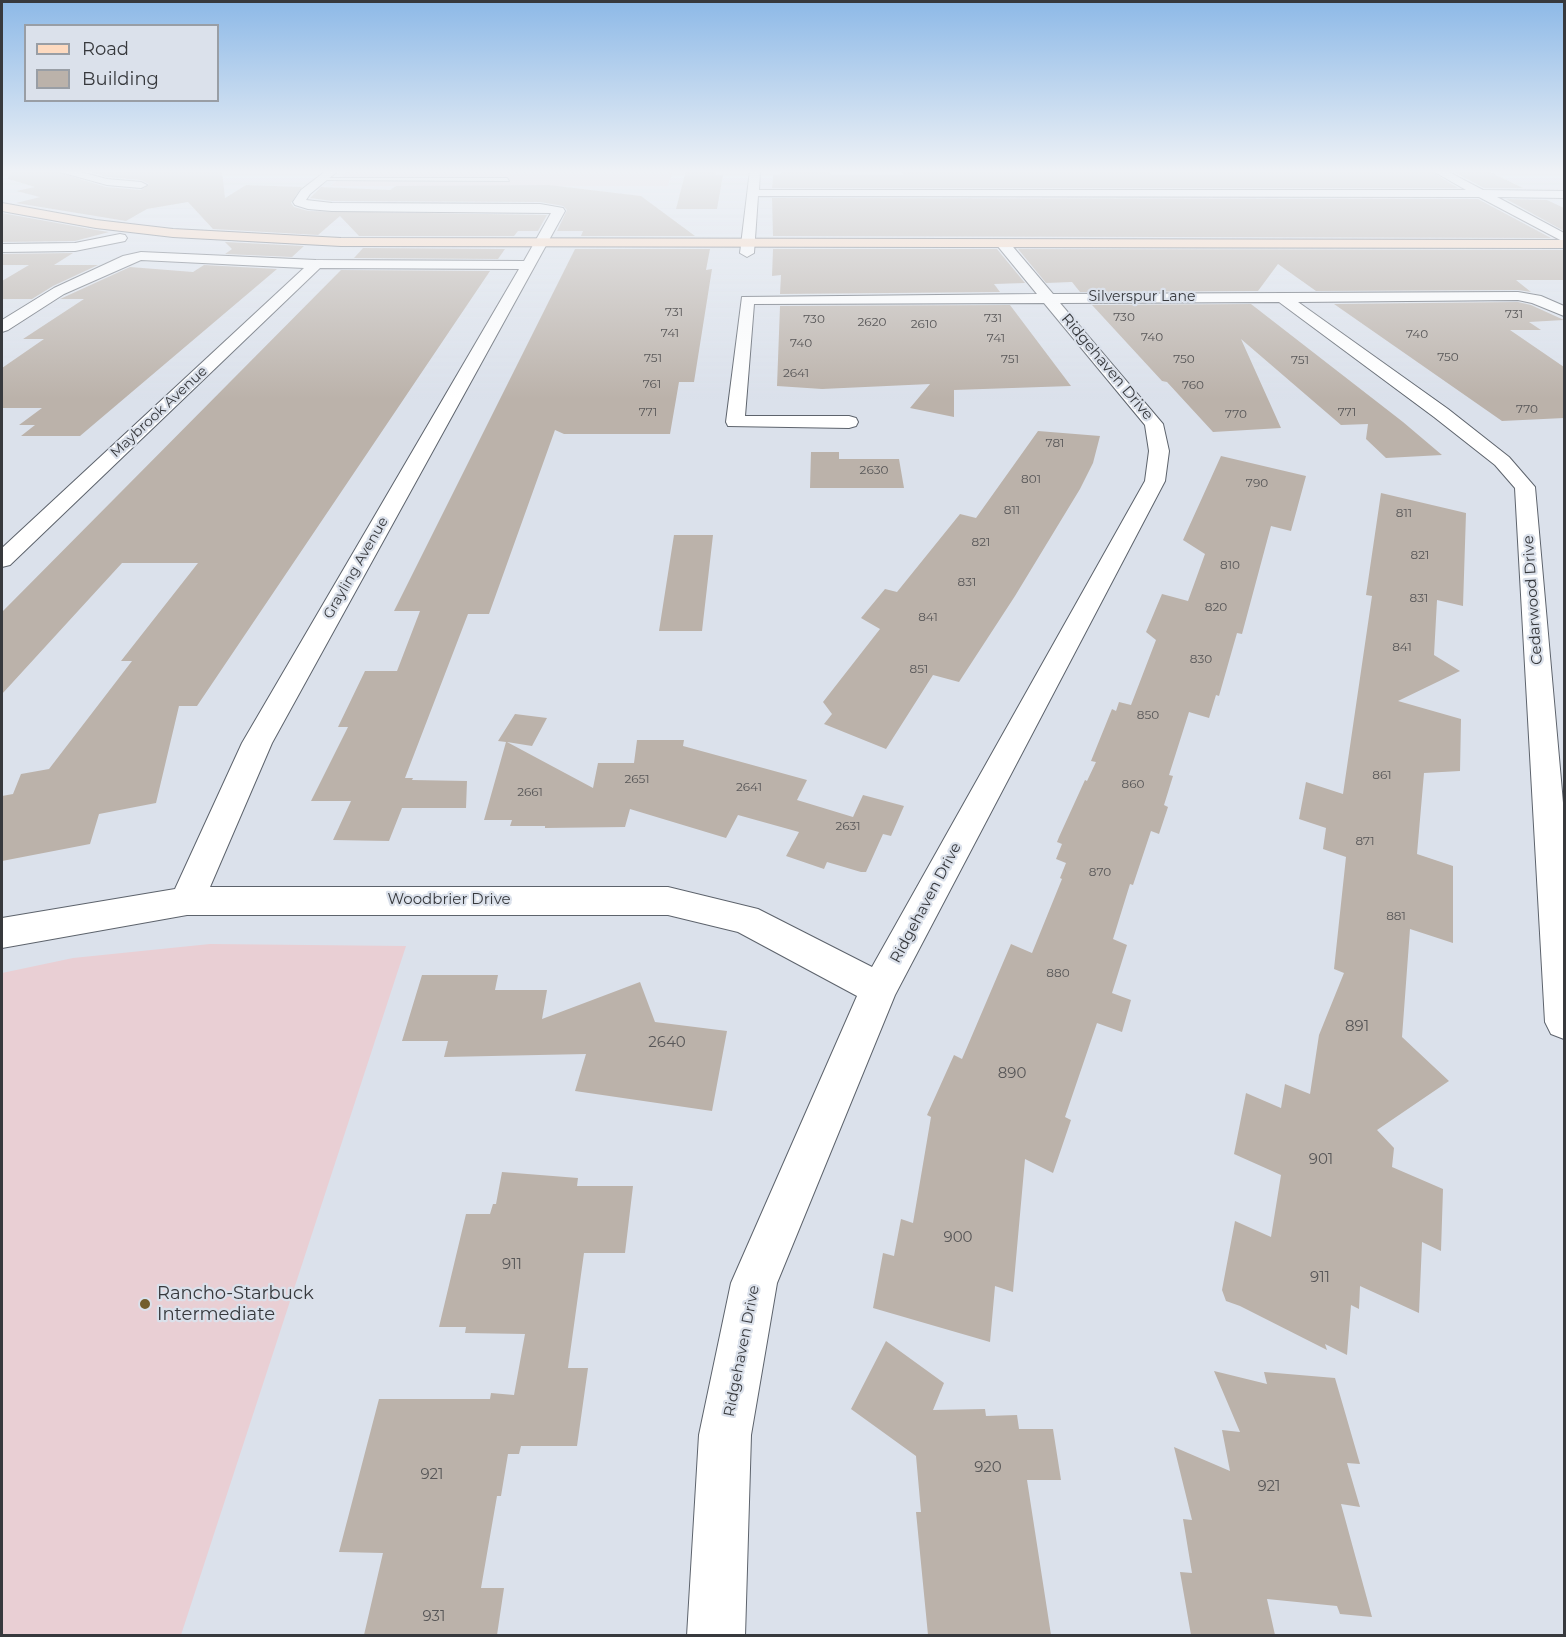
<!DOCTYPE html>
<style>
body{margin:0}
#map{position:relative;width:1566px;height:1637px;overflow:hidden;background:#dbe1eb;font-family:Montserrat,sans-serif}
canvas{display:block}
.frame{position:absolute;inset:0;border:3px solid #37393d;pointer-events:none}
.legend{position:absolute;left:24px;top:24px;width:195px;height:78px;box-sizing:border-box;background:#dbe1eb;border:2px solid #999ea5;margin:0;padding:8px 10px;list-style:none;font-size:18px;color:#37393d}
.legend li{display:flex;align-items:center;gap:12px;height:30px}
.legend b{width:30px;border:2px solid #999ea5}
</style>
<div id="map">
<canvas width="1566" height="1637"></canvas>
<div class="frame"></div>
<ul class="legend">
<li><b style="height:8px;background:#fddac0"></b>Road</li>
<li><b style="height:16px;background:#bbb2aa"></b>Building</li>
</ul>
</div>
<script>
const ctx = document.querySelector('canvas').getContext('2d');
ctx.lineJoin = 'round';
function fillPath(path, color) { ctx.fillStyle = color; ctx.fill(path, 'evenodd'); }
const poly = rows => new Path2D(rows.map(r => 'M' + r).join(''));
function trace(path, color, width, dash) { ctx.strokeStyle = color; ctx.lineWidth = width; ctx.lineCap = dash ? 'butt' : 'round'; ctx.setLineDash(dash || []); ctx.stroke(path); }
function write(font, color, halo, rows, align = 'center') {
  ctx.font = font + ' Montserrat,sans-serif'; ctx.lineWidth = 4.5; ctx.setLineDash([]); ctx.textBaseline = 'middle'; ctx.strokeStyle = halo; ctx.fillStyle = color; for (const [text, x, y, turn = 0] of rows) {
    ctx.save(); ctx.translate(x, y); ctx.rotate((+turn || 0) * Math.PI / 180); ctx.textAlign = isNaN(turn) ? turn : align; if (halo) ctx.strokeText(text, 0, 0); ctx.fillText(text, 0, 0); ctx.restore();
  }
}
fillPath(poly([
 [349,170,673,170,668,186,330,186],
 [210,944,406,946,181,1635,2,1635,2,973,73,958]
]), '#e9cfd4');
fillPath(poly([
 [9,170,51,170,106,187,141,190,149,184,141,180,107,177,83,170,222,170,225,198,246,185,302,187,291,203,294,207,308,211,547,215,538,231,518,231,514,236,359,236,340,216,318,235,213,229,188,202,147,209,126,221,16,203,40,197,16,191,35,187,8,179],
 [686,170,717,170,716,175,723,175,717,209,676,209],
 [781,170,830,170,831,175,903,175,901,170,1429,170,1458,188,772,188,773,175,780,175],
 [1450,170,1486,170,1523,188,1484,188],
 [549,185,641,196,695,236,581,236,583,231,557,231,567,210,563,206,540,202,332,201,310,198,321,187,390,190,396,186],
 [772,198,1478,199,1551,238,773,236],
 [1506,199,1547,200,1564,208,1564,231],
 [2,213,96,230,109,232,75,241,2,242],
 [225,242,304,246,292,257,225,254,232,249],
 [363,248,505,249,498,259,354,258],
 [575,249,710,249,706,270,712,269,694,382,679,382,670,434,564,434,555,430,489,614,468,614,405,778,413,778,412,780,467,781,466,808,402,808,389,841,333,840,351,801,311,801,348,727,338,727,365,671,397,671,420,611,394,611],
 [773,249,997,249,1025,283,994,284,1000,292,780,294,781,275,772,276],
 [1018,249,1564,250,1564,280,1516,280,1531,292,1518,290,1316,291,1278,264,1258,291,1080,292,1072,282,1046,283],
 [73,253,54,265,2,265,2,254],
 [29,265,98,265,53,286,32,299,2,299,2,281],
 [204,265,277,269,80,436,21,436,35,425,19,425,42,408,2,408,2,368,44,339,23,339,84,299,60,299,130,267,193,272],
 [341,270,490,271,197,706,179,706,156,803,99,814,90,844,2,861,2,796,13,794,21,774,49,769,132,661,121,661,198,563,122,563,2,694,2,612],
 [1518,302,1531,305,1564,320,1529,322,1541,330,1510,330,1564,367,1564,418,1502,421,1334,304],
 [1251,304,1403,422,1442,455,1386,458,1366,439,1368,424,1341,425,1241,339,1281,428,1213,432,1167,382,1162,381,1092,305],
 [1010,305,1071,386,954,390,954,417,910,408,930,384,822,389,777,386,780,306],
 [1038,431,1100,436,1093,463,1080,489,1015,596,959,682,933,675,886,749,824,724,832,714,823,702,880,629,861,618,885,589,897,592,960,514,976,518],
 [811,452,839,452,839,459,899,459,904,488,810,488],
 [1221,456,1306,476,1291,531,1271,526,1242,634,1237,633,1219,696,1216,695,1209,718,1189,712,1169,775,1173,776,1164,805,1168,807,1159,834,1151,831,1133,885,1130,884,1113,939,1127,945,1112,993,1131,1000,1122,1032,1097,1023,1065,1117,1071,1120,1053,1173,1025,1159,1013,1292,995,1286,990,1342,873,1308,883,1253,894,1256,901,1219,913,1223,931,1117,927,1115,954,1055,962,1059,1011,944,1032,953,1062,879,1060,878,1066,863,1056,859,1062,844,1057,842,1059,837,1085,780,1087,781,1096,762,1091,761,1112,709,1116,711,1119,702,1131,705,1156,640,1146,632,1162,594,1188,601,1205,554,1183,540],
 [1381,493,1466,513,1463,606,1437,600,1434,655,1460,671,1398,701,1461,719,1460,771,1424,773,1417,854,1453,866,1453,943,1410,929,1402,1037,1449,1081,1377,1130,1394,1148,1392,1167,1443,1189,1441,1251,1422,1242,1419,1313,1360,1286,1359,1309,1351,1305,1347,1355,1325,1344,1327,1350,1240,1306,1226,1301,1222,1290,1235,1221,1271,1237,1281,1175,1234,1154,1246,1093,1281,1108,1285,1084,1310,1094,1319,1035,1344,973,1334,969,1346,857,1323,849,1326,828,1299,819,1306,782,1343,794,1372,596,1366,595],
 [674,535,713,535,702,631,659,631],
 [515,714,547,718,532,746,507,742,593,788,598,763,634,763,637,740,684,740,683,746,807,780,797,800,853,817,863,795,904,806,891,836,883,834,866,872,861,872,827,862,824,869,786,856,799,832,738,815,726,838,630,809,625,827,545,828,545,826,510,826,512,820,484,820,506,742,498,741],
 [422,975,498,975,495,990,547,990,542,1019,640,982,655,1022,727,1031,712,1111,575,1091,586,1054,444,1057,448,1041,402,1041],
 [502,1172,578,1178,577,1186,633,1186,625,1253,584,1253,568,1368,588,1368,577,1446,521,1446,519,1454,508,1454,501,1496,497,1496,481,1588,504,1588,497,1635,364,1635,383,1553,339,1552,379,1399,490,1399,491,1393,514,1395,525,1334,465,1333,466,1327,439,1327,466,1214,490,1214,493,1204,496,1204],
 [886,1341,944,1383,933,1410,985,1409,986,1416,1017,1415,1019,1429,1053,1429,1061,1480,1027,1480,1051,1635,928,1635,916,1512,921,1512,916,1456,851,1409],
 [1214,1371,1267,1384,1264,1372,1335,1378,1360,1464,1347,1463,1360,1507,1341,1504,1372,1617,1340,1614,1337,1606,1267,1599,1275,1635,1191,1635,1180,1572,1192,1573,1183,1519,1192,1520,1174,1447,1230,1471,1222,1430,1240,1432]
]), '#bbb2aa');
const service = poly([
 [507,178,509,181,318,180,321,178,507,178]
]);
const minor = poly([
 [53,170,73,170,107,179,141,182,147,185,141,188,107,185,53,170],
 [327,170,339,170,310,194,306,200,332,203,540,204,563,208,565,211,272,743,210,887,668,887,758,909,872,967,1145,481,1149,451,1145,425,1044,303,754,304,745,416,849,416,856,418,858,422,856,426,849,428,728,426,726,422,742,297,1037,294,996,244,1003,240,1008,241,1053,294,1518,292,1541,296,1564,306,1564,316,1532,303,1518,300,1298,302,1448,409,1509,457,1535,487,1564,814,1564,1039,1551,1034,1545,1022,1515,488,1495,465,1434,417,1279,302,1060,303,1163,424,1169,451,1165,481,895,995,777,1283,751,1435,745,1636,687,1636,699,1435,731,1283,857,996,738,932,668,915,187,915,2,948,2,918,175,889,242,743,519,269,320,268,10,565,2,567,2,548,304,268,141,260,64,294,8,330,2,332,2,320,54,288,123,256,141,252,316,260,524,261,551,213,332,211,308,209,295,205,293,202,301,190,327,170],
 [750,170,760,170,759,190,1466,190,1431,170,1445,170,1483,190,1564,191,1564,198,1497,197,1564,233,1564,242,1479,197,758,196,754,253,747,257,740,253,750,170]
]);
const tertiary = poly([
 [120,234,125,235,127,238,125,241,75,251,2,252,2,244,75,243,120,234]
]);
const secondary = poly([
 [2,203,96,220,173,229,341,238,1564,240,1564,248,341,246,173,237,96,228,2,211,2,203]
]);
trace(service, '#5d636c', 2);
trace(minor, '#5d636c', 2);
trace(tertiary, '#5d636c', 2);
trace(secondary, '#5d636c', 2);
fillPath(service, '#fff');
fillPath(minor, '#fff');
fillPath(tertiary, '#fff');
fillPath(secondary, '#fddac0');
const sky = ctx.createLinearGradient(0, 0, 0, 399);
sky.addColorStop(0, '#8db9e7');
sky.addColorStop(0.43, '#eff2f6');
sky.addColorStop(1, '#eff2f600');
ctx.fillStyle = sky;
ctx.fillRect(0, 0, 1566, 399);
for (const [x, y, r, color] of [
 [145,1304,6,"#735e2d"]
]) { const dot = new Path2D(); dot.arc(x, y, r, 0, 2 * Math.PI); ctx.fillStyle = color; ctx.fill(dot); trace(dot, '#dbe1eb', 2); }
write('12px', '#585758', null, [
 ["731",674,312],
 ["731",1514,314],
 ["730",1124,317],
 ["731",993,318],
 ["730",814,319],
 ["2620",872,322],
 ["2610",924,324],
 ["741",670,333],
 ["740",1417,334],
 ["740",1152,337],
 ["741",996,338],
 ["740",801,343],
 ["750",1448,357],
 ["751",653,358],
 ["751",1010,359],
 ["750",1184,359],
 ["751",1300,360],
 ["2641",796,373],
 ["761",652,384],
 ["760",1193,385],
 ["770",1527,409],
 ["771",648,412],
 ["771",1347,412],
 ["770",1236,414],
 ["781",1055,443],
 ["2630",874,470],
 ["801",1031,479],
 ["790",1257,483],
 ["811",1012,510],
 ["811",1404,513],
 ["821",981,542],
 ["821",1420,555],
 ["810",1230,565],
 ["831",967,582],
 ["831",1419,598],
 ["820",1216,607],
 ["841",928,617],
 ["841",1402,647],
 ["830",1201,659],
 ["851",919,669],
 ["850",1148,715],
 ["861",1382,775],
 ["2651",637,779],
 ["860",1133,784],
 ["2641",749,787],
 ["2661",530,792],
 ["2631",848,826],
 ["871",1365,841],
 ["870",1100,872],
 ["881",1396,916],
 ["880",1058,973]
]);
write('14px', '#37393d', '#dbe1eb', [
 ["Silverspur Lane",1142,297],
 ["Maybrook Avenue",159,412,-43],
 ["Grayling Avenue",356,568,-60]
]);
write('15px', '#37393d', '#dbe1eb', [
 ["Ridgehaven Drive",1107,367,50],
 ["Cedarwood Drive",1533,600,-94],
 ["Woodbrier Drive",449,900],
 ["Ridgehaven Drive",926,903,-62],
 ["Ridgehaven Drive",742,1351,-79]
]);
write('15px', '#585758', null, [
 ["891",1357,1027],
 ["2640",667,1043],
 ["890",1012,1074],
 ["901",1321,1160],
 ["900",958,1238],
 ["911",512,1265],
 ["911",1320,1278],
 ["920",988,1468],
 ["921",432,1475],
 ["921",1269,1487],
 ["931",434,1617]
]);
write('18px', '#37393d', '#dbe1eb', [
 ["Rancho-Starbuck",157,1294],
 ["Intermediate",157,1315]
], 'left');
</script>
